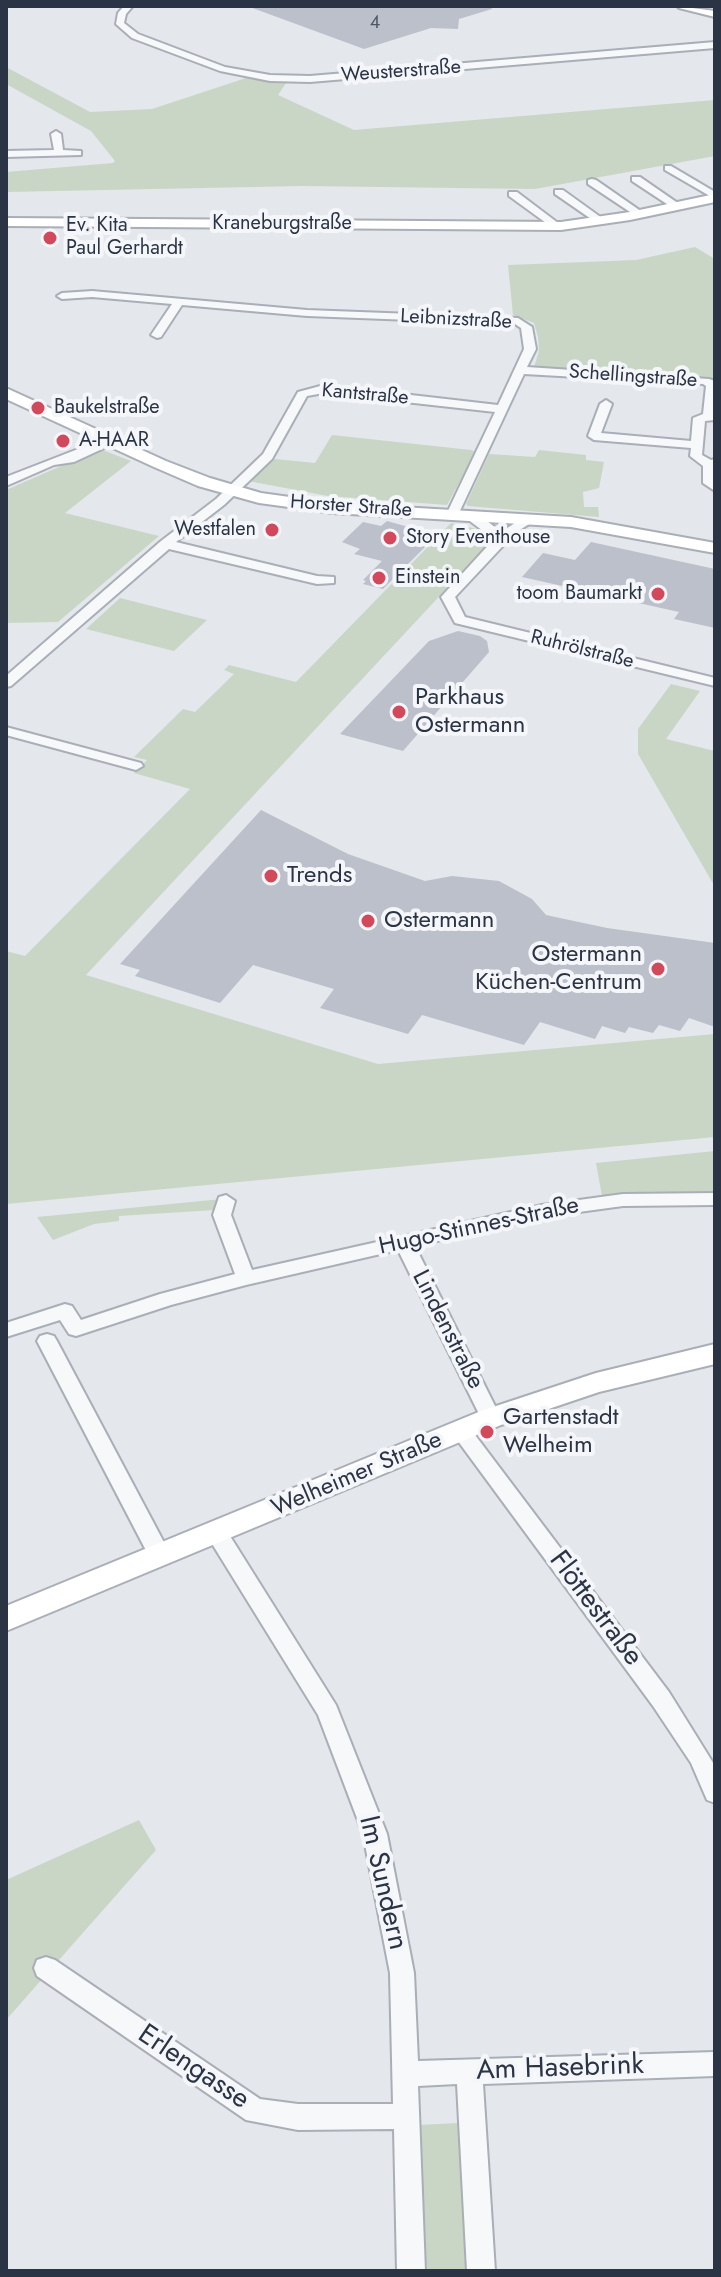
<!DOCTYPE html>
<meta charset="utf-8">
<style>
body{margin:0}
#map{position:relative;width:721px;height:2277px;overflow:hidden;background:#e4e7ec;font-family:Jost,sans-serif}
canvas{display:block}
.frame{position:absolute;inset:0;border:8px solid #2b3445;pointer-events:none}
</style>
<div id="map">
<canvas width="721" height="2277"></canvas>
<div class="frame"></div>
</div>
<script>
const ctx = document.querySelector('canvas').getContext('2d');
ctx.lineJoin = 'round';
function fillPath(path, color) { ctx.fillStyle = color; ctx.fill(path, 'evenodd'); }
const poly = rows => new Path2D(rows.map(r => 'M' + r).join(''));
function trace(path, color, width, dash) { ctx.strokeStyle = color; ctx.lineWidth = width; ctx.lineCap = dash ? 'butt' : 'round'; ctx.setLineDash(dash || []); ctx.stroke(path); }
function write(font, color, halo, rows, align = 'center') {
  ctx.font = font + ' Jost,sans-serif'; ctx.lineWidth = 8; ctx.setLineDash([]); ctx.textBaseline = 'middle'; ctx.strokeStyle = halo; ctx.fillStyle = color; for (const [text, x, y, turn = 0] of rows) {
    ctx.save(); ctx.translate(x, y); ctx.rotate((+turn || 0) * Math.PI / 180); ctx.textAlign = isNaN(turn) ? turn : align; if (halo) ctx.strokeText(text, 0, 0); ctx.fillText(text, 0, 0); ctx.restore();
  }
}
fillPath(poly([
 [6,67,90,112,152,109,246,78,286,83,278,95,354,130,715,100,715,156,535,189,302,186,6,192,6,172,113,163,115,161,91,131,6,84],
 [695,247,715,259,715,380,534,367,539,351,538,337,534,323,513,315,508,265,636,260],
 [332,435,471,450,476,452,447,505,328,496,248,481,275,459,315,463],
 [100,449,131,461,65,513,159,536,58,622,6,623,6,490],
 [539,450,586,455,586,460,604,462,599,488,583,492,584,507,598,507,599,517,468,506,466,504,489,454,535,457],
 [451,523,481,530,490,542,86,975,378,1064,715,1034,715,1137,6,1204,6,951,25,956,190,789,134,773,147,760,134,757,183,709,195,712,234,674,224,670,229,665,296,682],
 [120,598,207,620,174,651,86,629],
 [671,684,700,691,666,739,715,751,715,887,638,754,638,729],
 [715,1151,715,1191,602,1196,596,1163],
 [222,1199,215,1210,119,1216,119,1221,94,1224,53,1240,37,1217],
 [139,1820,156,1850,6,2020,6,1880],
 [459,2123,467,2271,424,2271,419,2125]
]), '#c9d6c5');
fillPath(poly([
 [247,6,491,6,492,9,459,19,458,29,431,28,364,49],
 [387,521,437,535,383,589,363,584,366,581,363,580,382,561,354,554,360,549,342,542,363,522,381,526],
 [591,542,715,569,715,628,674,619,679,612,522,577,543,553,575,560],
 [458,631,480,636,487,641,489,652,403,751,340,734,429,641],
 [261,810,348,854,425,881,452,876,499,881,532,899,546,915,607,928,715,943,715,1027,689,1018,680,1031,659,1025,653,1033,629,1027,625,1033,602,1026,595,1039,540,1022,524,1045,422,1015,408,1034,320,1008,334,989,253,965,220,1003,135,976,140,970,120,964]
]), '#bbc0ca');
const street = poly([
 [124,6,133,6,126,14,124,23,138,34,225,67,270,75,310,76,715,42,715,48,310,82,270,81,220,71,132,38,116,24,118,13,124,6],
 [56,131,61,134,63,150,81,151,81,155,6,157,6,151,54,150,51,134,56,131],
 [665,166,671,166,715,192,715,199,665,170,665,166],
 [632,177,640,177,682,206,673,208,632,181,632,177],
 [592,179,596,180,645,214,636,216,588,184,588,180,592,179],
 [555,190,563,190,606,221,597,223,555,194,555,190],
 [509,192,517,192,562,226,553,228,509,196,509,192],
 [92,291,307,310,518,318,532,327,536,349,527,367,709,379,715,381,715,420,705,421,702,455,711,460,715,459,715,491,703,483,703,466,690,456,691,448,594,440,588,436,600,404,606,400,612,404,601,433,691,441,693,418,703,414,706,386,703,384,524,374,458,515,452,519,446,515,495,412,324,393,307,396,272,459,224,505,176,542,317,576,334,577,334,583,317,584,169,549,11,686,6,687,6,676,161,541,216,499,263,454,298,392,324,385,498,405,524,349,521,328,515,324,307,316,182,305,161,337,157,338,151,335,172,304,92,297,62,299,57,296,62,293,92,291],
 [109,437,115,441,113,444,74,462,54,465,6,486,6,477,109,437],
 [467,513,477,513,501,532,526,516,537,519,515,533,455,597,465,617,715,678,715,686,455,623,441,597,494,539,467,519,467,513],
 [6,727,141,763,143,766,136,770,6,735,6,727],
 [715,1193,715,1205,623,1206,542,1217,415,1246,501,1418,498,1423,491,1426,484,1423,481,1418,398,1250,246,1285,171,1305,76,1336,69,1334,60,1320,6,1337,6,1323,65,1304,72,1306,81,1320,160,1294,235,1274,213,1215,219,1197,226,1195,235,1201,231,1215,252,1270,542,1205,623,1194,715,1193],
 [47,1334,54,1336,57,1341,168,1550,171,1556,168,1562,160,1564,152,1562,37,1341,40,1336,47,1334],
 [462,1424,469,1427,669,1692,715,1766,715,1803,707,1800,691,1763,653,1706,455,1437,452,1432,455,1427,462,1424],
 [217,1526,225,1528,336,1705,387,1834,414,1973,418,2061,715,2052,715,2076,483,2084,495,2271,467,2271,457,2084,418,2086,425,2271,397,2271,394,2129,298,2130,246,2120,37,1976,34,1968,37,1960,46,1957,55,1960,260,2099,298,2104,393,2104,390,1973,363,1834,318,1715,206,1534,209,1528,217,1526]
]);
const secondary = poly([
 [677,6,715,11,715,17,679,8,677,6],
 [715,194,715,202,630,220,561,230,6,226,6,218,561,222,630,212,715,194],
 [6,388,166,461,210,478,261,493,333,503,571,517,715,543,715,553,571,527,333,513,259,503,198,486,154,467,6,399,6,388],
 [715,1344,715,1364,599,1392,501,1425,6,1631,6,1606,481,1411,596,1373,715,1344]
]);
trace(street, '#a9aeb7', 4);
trace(secondary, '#a9aeb7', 4);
fillPath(street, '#f7f8fa');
fillPath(secondary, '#fff');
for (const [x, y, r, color] of [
 [50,238,8,"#d1495b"],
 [38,408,8,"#d1495b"],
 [63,441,8,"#d1495b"],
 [272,530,8,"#d1495b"],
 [390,538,8,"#d1495b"],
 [379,578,8,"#d1495b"],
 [658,594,8,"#d1495b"],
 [399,712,8,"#d1495b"],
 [271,876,8,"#d1495b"],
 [368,921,8,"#d1495b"],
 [658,969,8,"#d1495b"],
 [487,1432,8,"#d1495b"]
]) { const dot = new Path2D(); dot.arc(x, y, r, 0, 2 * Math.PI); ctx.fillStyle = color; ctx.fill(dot); trace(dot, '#f4f6f9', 3); }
write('18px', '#4f5766', null, [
 ["4",375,24]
]);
write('20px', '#2b3445', '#f4f6f9', [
 ["Weusterstraße",401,72,-4],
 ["Kraneburgstraße",282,224],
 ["Leibnizstraße",456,320,3],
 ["Schellingstraße",633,377,4],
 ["Kantstraße",365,395,5],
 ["Horster Straße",351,507,4],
 ["Ruhrölstraße",582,650,14]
]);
write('20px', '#2b3445', '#f4f6f9', [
 ["Ev. Kita",66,226],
 ["Paul Gerhardt",66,249],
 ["Baukelstraße",54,408],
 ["A-HAAR",79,441],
 ["Westfalen",256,530,"right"],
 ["Story Eventhouse",406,538],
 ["Einstein",395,578],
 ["toom Baumarkt",642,594,"right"]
], 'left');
write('24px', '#2b3445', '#f4f6f9', [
 ["Parkhaus",415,698],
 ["Ostermann",415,726],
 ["Trends",287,876],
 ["Ostermann",384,921],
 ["Ostermann",642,955,"right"],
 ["Küchen-Centrum",642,983,"right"],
 ["Gartenstadt",503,1418],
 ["Welheim",503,1446]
], 'left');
write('24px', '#2b3445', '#f4f6f9', [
 ["Hugo-Stinnes-Straße",479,1227,-12],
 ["Lindenstraße",447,1330,63],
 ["Welheimer Straße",357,1475,-23]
]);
write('28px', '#2b3445', '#f4f6f9', [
 ["Flöttestraße",595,1609,53],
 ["Im Sundern",382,1883,77],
 ["Erlengasse",193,2068,34],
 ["Am Hasebrink",560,2069,-2]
]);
</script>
